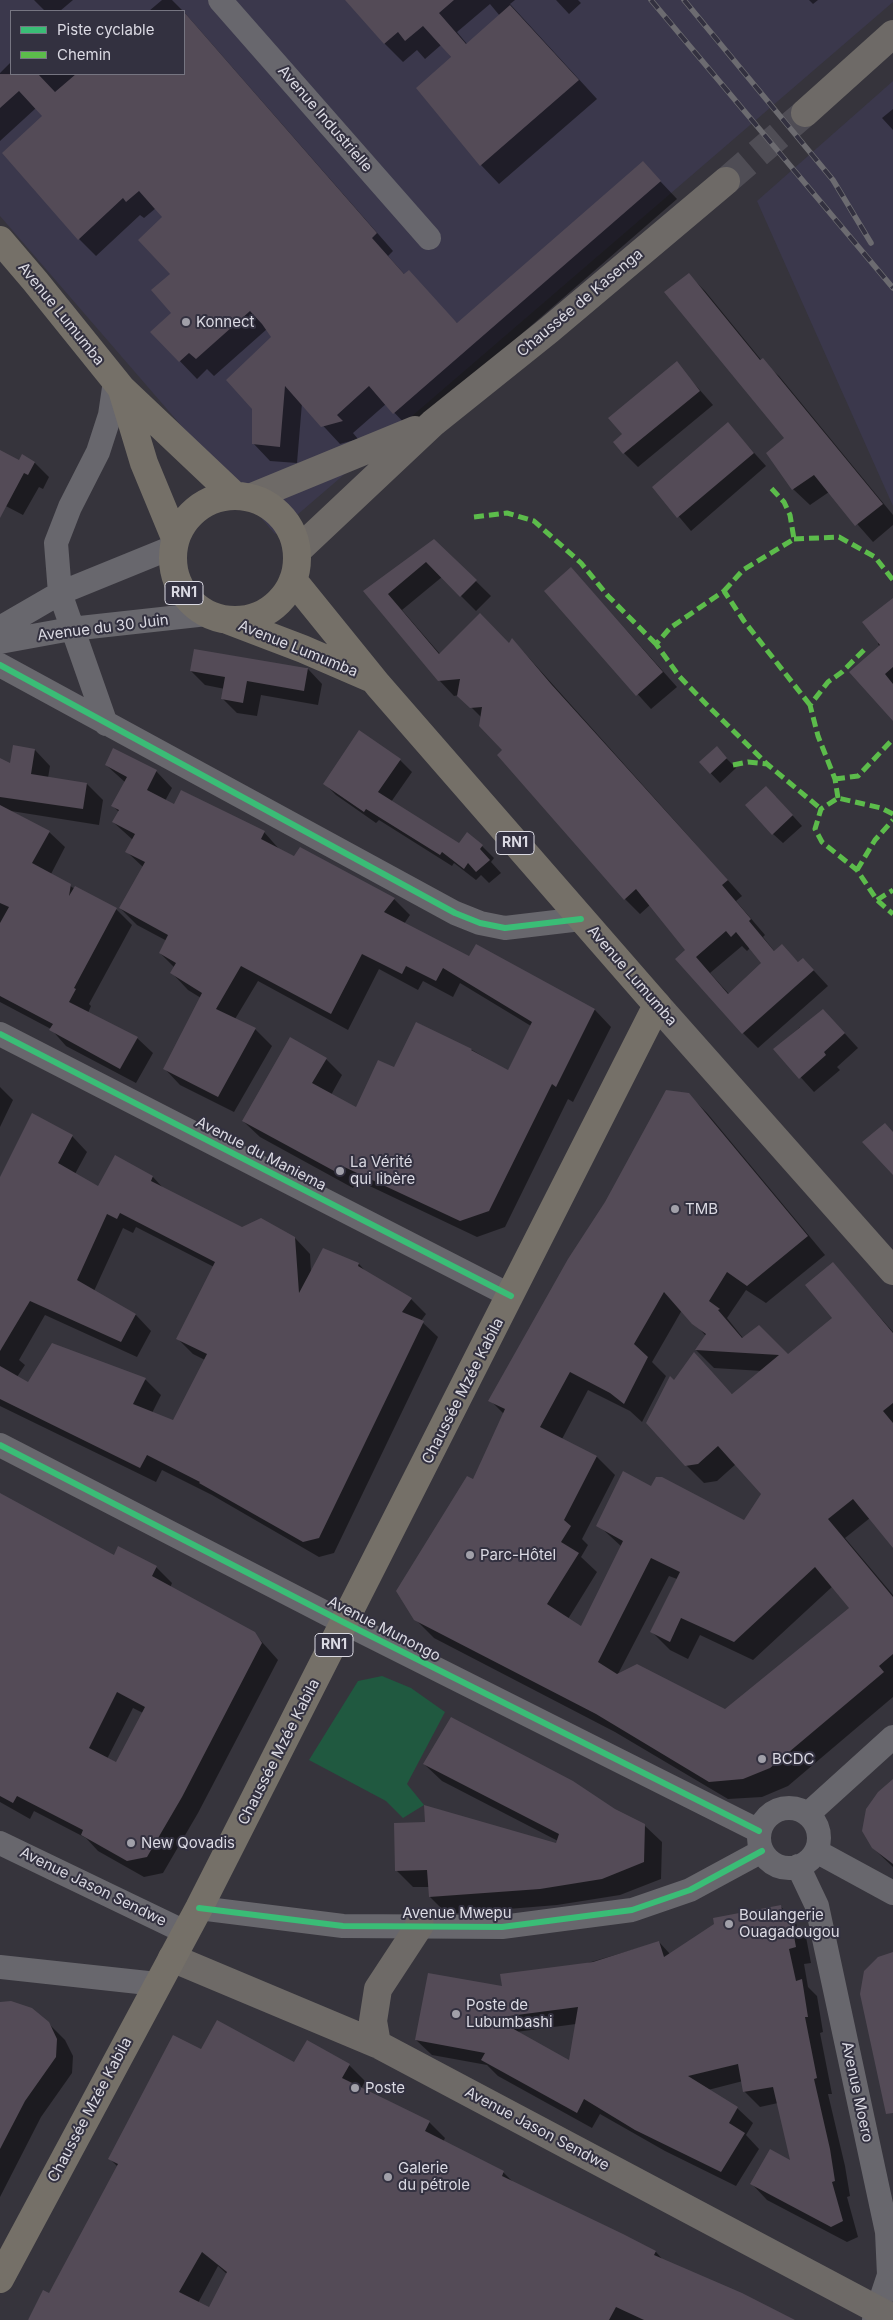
<!DOCTYPE html>
<meta charset="utf-8">
<style>
body{margin:0}
#map{position:relative;width:893px;height:2320px;overflow:hidden;background:#36343c;font-family:Inter,sans-serif}
canvas{display:block}
.legend{position:absolute;left:10px;top:10px;width:175px;height:65px;box-sizing:border-box;background:#333140;border:1px solid #767581;margin:0;padding:6px 9px;list-style:none;font-size:15px;color:#dbdae3}
.legend li{display:flex;align-items:center;gap:10px;height:25px}
.legend b{width:25px;border:1px solid #767581}
</style>
<div id="map">
<canvas width="893" height="2320"></canvas>
<ul class="legend">
<li><b style="height:6px;background:#3abd76"></b>Piste cyclable</li>
<li><b style="height:6px;background:#5cbc4b"></b>Chemin</li>
</ul>
</div>
<script>
const ctx = document.querySelector('canvas').getContext('2d');
ctx.lineJoin = 'round';
function fillPath(path, color) { ctx.fillStyle = color; ctx.fill(path, 'evenodd'); }
const poly = rows => new Path2D(rows.map(r => 'M' + r).join(''));
function trace(path, color, width, dash) { ctx.strokeStyle = color; ctx.lineWidth = width; ctx.lineCap = dash ? 'butt' : 'round'; ctx.setLineDash(dash || []); ctx.stroke(path); }
function write(font, color, halo, rows, align = 'center') {
  ctx.font = font + ' Inter,sans-serif'; ctx.lineWidth = 4; ctx.setLineDash([]); ctx.textBaseline = 'middle'; ctx.strokeStyle = halo; ctx.fillStyle = color; for (const [text, x, y, turn = 0] of rows) {
    ctx.save(); ctx.translate(x, y); ctx.rotate((+turn || 0) * Math.PI / 180); ctx.textAlign = isNaN(turn) ? turn : align; if (halo) ctx.strokeText(text, 0, 0); ctx.fillText(text, 0, 0); ctx.restore();
  }
}
fillPath(poly([
 [0,0,893,0,893,2,275,534,0,216],
 [11,11,184,11,184,74,11,74],
 [893,81,893,506,757,201]
]), '#3b384c');
fillPath(poly([
 [382,1676,411,1688,445,1712,407,1784,424,1805,403,1818,386,1801,309,1760,358,1681]
]), '#205940');
fillPath(poly([
 [34,0,73,0,60,11,45,11],
 [162,0,172,0,183,11,149,11],
 [355,0,515,0,510,4,597,99,499,184,481,165,452,58,441,45,425,59,417,50,403,62,384,43],
 [490,4,500,16,467,44,457,32],
 [556,0,578,0,581,3,569,14],
 [809,0,818,0,813,4],
 [184,12,393,251,388,256,405,275,458,324,643,163,677,199,411,430,386,404,353,433,358,439,340,444,302,403,297,463,270,461,253,443,273,337,267,329,214,376,207,369,197,379,152,332,173,313,171,274,164,217,156,208,144,218,140,215,96,256,79,239,44,116,36,108,0,141,0,73,11,62,11,74,184,74],
 [893,109,893,130,882,118],
 [689,275,705,291,762,361,779,376,893,515,893,525,873,542,829,492,810,505,793,489,785,438],
 [676,363,713,405,638,467,624,453,624,434],
 [728,424,766,466,691,531,654,487],
 [0,452,20,462,23,456,35,463,49,477,43,489,39,487,23,515,0,503],
 [434,540,491,596,476,611,442,577,402,610,440,654,509,644,513,640,742,896,736,901,765,935,763,937,775,952,782,946,799,963,803,959,828,986,758,1048,743,1033,687,950,650,905,640,914,625,899,504,750,482,718,459,695,454,696,439,680,365,591],
 [742,946,747,951,750,948,763,963,729,994,710,973],
 [571,568,677,687,651,709,545,591],
 [893,608,893,719,880,647,878,644],
 [308,669,322,684,318,705,261,695,257,716,237,713,223,699,225,689,205,685,191,671],
 [35,750,50,766,48,778,87,784,103,800,99,825,11,811,49,832,65,847,51,874,75,889,116,909,132,925,89,1004,91,1006,88,1013,137,1038,153,1053,136,1083,66,1046,51,1029,0,1002,0,760,11,765],
 [726,758,736,768,720,783,701,763],
 [400,760,412,772,391,802,459,845,482,846,494,858,491,862,501,873,489,883,481,875,476,880,454,863,452,866,379,820,376,823,336,795,324,783],
 [106,765,156,771,172,788,165,801,174,806,182,791,264,832,280,850,295,857,394,899,410,915,404,924,470,958,476,946,595,1010,611,1027,573,1102,568,1099,505,1227,477,1237,357,1180,353,1188,260,1137,243,1121,326,1059,342,1075,331,1095,357,1109,394,1069,417,1023,472,1050,508,1071,531,1026,460,983,453,997,423,981,418,990,379,969,348,1030,258,981,235,1019,255,1029,272,1046,234,1112,180,1085,164,1068,201,998,188,990,172,973,175,968,160,953,167,941,137,925,120,908,143,867,127,852,133,840,113,822,119,812,113,806,126,783],
 [776,797,802,826,783,843,773,834],
 [837,1025,858,1048,837,1067,840,1070,814,1092,775,1049,800,1027,802,1029],
 [0,1087,13,1100,0,1127],
 [688,1094,707,1113,825,1255,766,1303,746,1290,727,1318,743,1338,788,1356,834,1318,833,1264,893,1332,893,1546,870,1518,845,1538,893,1595,893,1697,788,1786,762,1797,728,1799,615,1732,434,1638,415,1619,504,1414,490,1400],
 [682,1310,706,1336,696,1350,714,1368,762,1371,733,1395,694,1354,674,1382,686,1465,704,1483,717,1481,736,1464,762,1494,744,1521,651,1488,598,1525,622,1547,582,1627,568,1619,597,1572,581,1557,588,1545,582,1539,615,1475,597,1457,562,1439,588,1390,630,1411,642,1422,666,1376,652,1362],
 [669,1576,677,1579,652,1632,670,1650,688,1659,700,1635,753,1660,833,1586,851,1608,726,1710,618,1674],
 [72,1136,87,1152,75,1174,99,1188,115,1156,153,1177,164,1189,242,1229,295,1238,310,1254,311,1272,324,1249,359,1264,367,1273,411,1299,426,1314,421,1321,438,1337,334,1553,319,1557,212,1495,162,1470,156,1482,0,1406,0,1180],
 [136,1227,214,1267,178,1339,193,1354,205,1360,173,1422,152,1413,161,1395,146,1380,53,1344,28,1383,17,1377,25,1365,19,1360,45,1315,137,1357,151,1331,136,1315,94,1291,123,1228,133,1233],
 [0,1494,115,1557,156,1567,172,1583,170,1588,254,1633,278,1660,198,1813,163,1873,144,1877,98,1851,86,1838,34,1811,30,1819,0,1802],
 [133,1708,143,1713,116,1764,107,1759],
 [424,1764,615,1810,644,1825,662,1842,661,1879,620,1895,557,1905,447,1914,430,1897,429,1887,413,1887,396,1870,557,1844,558,1841,442,1781],
 [893,1781,893,1867,873,1848],
 [780,1906,796,1921,797,1928,806,1937,811,1963,804,1964,808,1987,817,1996,823,2032,820,2033,832,2094,828,2094,845,2166,850,2196,847,2197,858,2237,847,2242,767,2200,752,2184,791,2162,778,2103,760,2107,744,2091,743,2081,708,2090,737,2108,753,2123,746,2135,759,2149,736,2186,665,2151,600,2114,592,2128,498,2076,487,2065,432,2055,416,2040,503,1988,659,1942,670,1954],
 [576,2024,570,2062,516,2032],
 [0,2004,48,2023,65,2040,73,2056,72,2073,41,2117,0,2197],
 [201,2051,294,2064,349,2065,365,2081,361,2089,429,2122,445,2138,443,2142,503,2172,515,2184,623,2235,656,2252,663,2260,792,2320,28,2320,49,2294,118,2167,110,2159],
 [218,2266,227,2274,209,2309,198,2303]
]), '#0007');
fillPath(poly([
 [345,0,454,0,439,13,466,44,510,5,579,80,480,166,416,88,451,57,423,26,405,41,398,32,384,44],
 [184,12,377,233,372,238,404,274,409,270,457,323,643,161,661,181,393,414,369,386,337,415,343,421,321,427,285,386,280,447,252,444,252,409,226,380,271,337,262,324,250,311,196,359,189,353,179,362,150,332,171,313,151,290,170,274,138,240,162,217,139,191,126,202,123,198,78,240,2,153,42,116,19,91,0,108,0,74,38,74,55,92,76,74,184,74],
 [689,273,760,360,763,358,883,504,855,526,814,475,792,490,766,453,784,438,664,292],
 [677,361,700,391,623,454,613,442,622,434,608,418],
 [728,422,754,453,677,518,652,487],
 [0,450,19,460,22,454,35,462,28,475,24,473,0,518],
 [434,539,477,580,460,597,426,562,388,594,439,654,480,613,509,643,512,638,551,684,728,880,722,885,751,919,749,921,774,951,782,944,798,962,803,958,814,970,742,1034,675,959,685,950,636,889,624,900,497,755,502,750,479,726,482,707,470,708,457,696,460,679,438,681,363,591],
 [726,931,731,937,736,932,761,963,728,994,696,957],
 [571,567,663,672,636,696,544,591],
 [893,598,893,667,885,674,893,684,893,721,849,672,880,645,862,622],
 [194,649,306,668,308,668,304,691,247,681,243,703,221,699,225,677,190,671],
 [359,730,401,759,378,792,459,843,467,832,483,845,480,849,490,860,476,872,468,863,464,869,442,852,440,855,366,809,364,812,323,784],
 [13,745,35,749,31,774,87,783,83,809,0,797,0,758,10,763],
 [717,746,727,758,710,774,699,762],
 [113,748,157,770,147,790,174,804,181,790,265,831,261,839,294,856,300,847,395,898,384,912,469,956,476,944,595,1009,556,1087,552,1084,489,1211,460,1221,340,1165,336,1172,242,1121,290,1037,327,1058,312,1083,356,1107,378,1060,394,1067,416,1022,472,1049,471,1050,508,1070,532,1022,443,968,436,981,406,966,402,974,362,954,331,1014,241,966,216,1009,256,1028,218,1097,163,1069,202,993,170,973,176,963,159,953,168,935,119,908,145,862,125,852,135,834,112,822,119,810,111,806,127,777,105,765],
 [766,786,793,815,772,835,745,805],
 [0,805,50,831,32,863,71,884,69,896,75,886,117,908,74,988,76,989,69,1002,138,1037,120,1069,49,1030,53,1024,0,996,0,923,9,907,0,903],
 [823,1009,845,1033,824,1052,826,1055,799,1079,773,1049],
 [666,1090,689,1093,808,1236,747,1286,727,1272,709,1301,720,1309,718,1310,742,1338,759,1325,788,1354,832,1318,805,1285,833,1262,893,1333,893,1403,883,1411,893,1423,893,1548,853,1499,828,1519,893,1597,893,1654,879,1666,884,1672,770,1768,743,1779,709,1782,596,1714,414,1620,396,1591,467,1476,473,1479,505,1409,488,1401,568,1259,605,1202],
 [664,1292,692,1324,706,1334,695,1350,779,1355,732,1394,694,1352,674,1380,670,1376,646,1423,685,1466,698,1464,718,1446,761,1494,744,1520,662,1477,656,1477,651,1486,623,1471,596,1526,623,1541,581,1626,547,1604,579,1553,561,1542,571,1526,564,1520,597,1456,540,1427,570,1372,610,1393,624,1404,648,1357,634,1344],
 [651,1558,680,1572,650,1632,670,1642,681,1618,734,1642,815,1567,849,1608,725,1709,637,1664,617,1674,598,1662],
 [32,1113,73,1135,58,1163,98,1186,115,1155,153,1176,151,1181,242,1227,261,1218,295,1237,299,1293,323,1248,359,1263,358,1266,412,1298,402,1312,424,1321,319,1538,303,1542,199,1483,200,1482,147,1455,140,1468,0,1399,0,1366,28,1382,52,1343,146,1378,133,1404,173,1420,207,1354,176,1339,215,1262,120,1213,117,1219,107,1214,77,1280,136,1314,121,1342,30,1301,0,1351,0,1177],
 [885,1123,893,1132,893,1175,862,1142],
 [0,1493,114,1555,118,1546,157,1566,152,1576,255,1632,262,1643,182,1797,147,1857,127,1861,81,1835,83,1830,17,1796,13,1803,0,1796],
 [117,1692,145,1707,116,1762,89,1748],
 [451,1717,573,1781,615,1809,645,1824,644,1862,602,1879,540,1889,429,1897,427,1870,395,1871,394,1823,425,1822,424,1805,556,1843,559,1834,423,1764],
 [893,1779,893,1864,872,1848,862,1831,866,1809,878,1792],
 [781,1905,784,1921,791,1920,796,1947,789,1949,796,1981,802,1979,808,2017,805,2017,817,2078,814,2079,830,2149,835,2181,832,2182,843,2221,831,2227,750,2184,770,2149,790,2160,773,2087,743,2092,738,2064,688,2076,738,2107,729,2123,745,2133,721,2172,635,2130,584,2099,577,2113,481,2060,485,2053,415,2040,428,1973,502,1986,500,1974,593,1962,659,1941,664,1957,714,1924,713,1918],
 [578,2007,569,2060,494,2018],
 [893,1952,893,2113,886,2114,860,1994,864,1971,878,1957],
 [11,2001,32,2008,49,2022,57,2039,56,2057,25,2101,0,2149,0,2002],
 [217,2020,294,2062,307,2040,350,2064,342,2078,430,2121,425,2131,504,2171,502,2176,623,2234,656,2251,654,2255,742,2293,795,2320,644,2320,616,2307,609,2320,28,2320,43,2290,49,2293,118,2164,108,2159,173,2035,201,2049],
 [202,2252,227,2272,209,2307,179,2292]
]), '#544b57');
trace(poly([
 [726,181,805,113]
]), '#4f4d55', 28, [28, 14]);
trace(poly([
 [220,0,429,238],
 [0,628,60,593,173,547],
 [0,642,71,629,207,614],
 [0,665,455,913,480,923,505,928,581,919],
 [106,724,60,593,56,543,70,507,98,452,110,415,115,381],
 [0,1034,511,1296],
 [0,1445,345,1623,759,1831],
 '759 1838a30 30 0 1 1 60 0a30 30 0 1 1-60 0Z',
 [808,1814,893,1737],
 [0,1843,185,1932],
 [816,1851,893,1893],
 [798,1866,817,1906,887,2232,889,2275,874,2320],
 [199,1908,343,1926,502,1927,632,1910,690,1890,762,1851],
 [0,1967,157,1984]
]), '#68676d', 24);
trace(poly([
 [805,113,893,34],
 [252,497,415,430],
 [297,551,433,423,549,330,726,181],
 [657,1005,893,1271],
 [172,1958,377,2044,893,2318],
 [377,2044,373,2021,378,1989,420,1925]
]), '#6e6a67', 28);
trace(poly([
 [0,240,35,281,122,389,234,495],
 [122,390,144,463,175,538],
 '173 558a62 62 0 1 1 124 0a62 62 0 1 1-124 0Z',
 [227,620,303,649,370,678],
 [0,2279,199,1908,657,1005,378,685,293,580]
]), '#757068', 28);
const rail = poly([
 [651,0,893,288],
 [684,0,833,180,871,243]
]);
trace(rail, '#6c6b70', 5.5);
trace(rail, '#333140', 4, [11]);
trace(poly([
 [474,517,507,513,534,521,581,563,608,596,656,644],
 [794,539,839,537,875,557,893,580],
 [724,591,743,570,794,539,790,515,784,502,771,488],
 [810,705,744,621,724,591,670,628,656,644,679,676,708,706,767,764,821,809],
 [733,765,748,762,767,764],
 [835,779,858,776,893,739],
 [838,798,835,779,818,736,810,705,828,682,842,672,866,648],
 [893,814,881,808,838,798,821,809,815,829,822,842,857,870,877,900,893,914],
 [857,870,875,840,893,820],
 [877,900,893,890]
]), '#5cbc4b', 5, [10, 5]);
trace(poly([
 [0,665,455,913,480,923,505,928,581,919],
 [0,1034,511,1296],
 [0,1445,345,1623,759,1831],
 [199,1908,343,1926,502,1927,632,1910,690,1890,762,1851]
]), '#3abd76', 6);
for (const [x, y, r, color] of [
 [186,322,5,"#a1a0a9"],
 [340,1171,5,"#a1a0a9"],
 [675,1209,5,"#a1a0a9"],
 [470,1555,5,"#a1a0a9"],
 [762,1759,5,"#a1a0a9"],
 [131,1843,5,"#a1a0a9"],
 [729,1924,5,"#a1a0a9"],
 [456,2014,5,"#a1a0a9"],
 [355,2088,5,"#a1a0a9"],
 [388,2177,5,"#a1a0a9"]
]) { const dot = new Path2D(); dot.arc(x, y, r, 0, 2 * Math.PI); ctx.fillStyle = color; ctx.fill(dot); trace(dot, '#333140', 2); }
for (const [x, y, w] of [
 [184,593,38],
 [515,843,38],
 [334,1645,38]
]) { const box = new Path2D(); box.roundRect(x - w / 2, y - 11.5, w, 23, 4); ctx.fillStyle = '#333140'; ctx.fill(box); trace(box, '#dbdae3', 1); }
write('bold 14px', '#dbdae3', null, [
 ["RN1",184,593],
 ["RN1",515,843],
 ["RN1",334,1645]
]);
write('15px', '#dbdae3', '#333140', [
 ["Avenue Industrielle",325,119,49],
 ["Chaussée de Kasenga",580,303,-40],
 ["Avenue Lumumba",61,314,51],
 ["Avenue du 30 Juin",103,628,-7],
 ["Avenue Lumumba",298,649,22],
 ["Avenue Lumumba",632,976,49],
 ["Avenue du Maniema",261,1154,27],
 ["Chaussée Mzée Kabila",463,1391,-63],
 ["Avenue Munongo",384,1629,27],
 ["Chaussée Mzée Kabila",279,1752,-63],
 ["Avenue Jason Sendwe",93,1887,26],
 ["Avenue Mwepu",457,1913],
 ["Avenue Moero",857,2092,78],
 ["Chaussée Mzée Kabila",90,2110,-62],
 ["Avenue Jason Sendwe",537,2129,28]
]);
write('15px', '#dbdae3', '#333140', [
 ["Konnect",196,322],
 ["La Vérité",350,1162],
 ["qui libère",350,1179],
 ["TMB",685,1209],
 ["Parc-Hôtel",480,1555],
 ["BCDC",772,1759],
 ["New Qovadis",141,1843],
 ["Boulangerie",739,1915],
 ["Ouagadougou",739,1932],
 ["Poste de",466,2005],
 ["Lubumbashi",466,2022],
 ["Poste",365,2088],
 ["Galerie",398,2168],
 ["du pétrole",398,2185]
], 'left');
</script>
